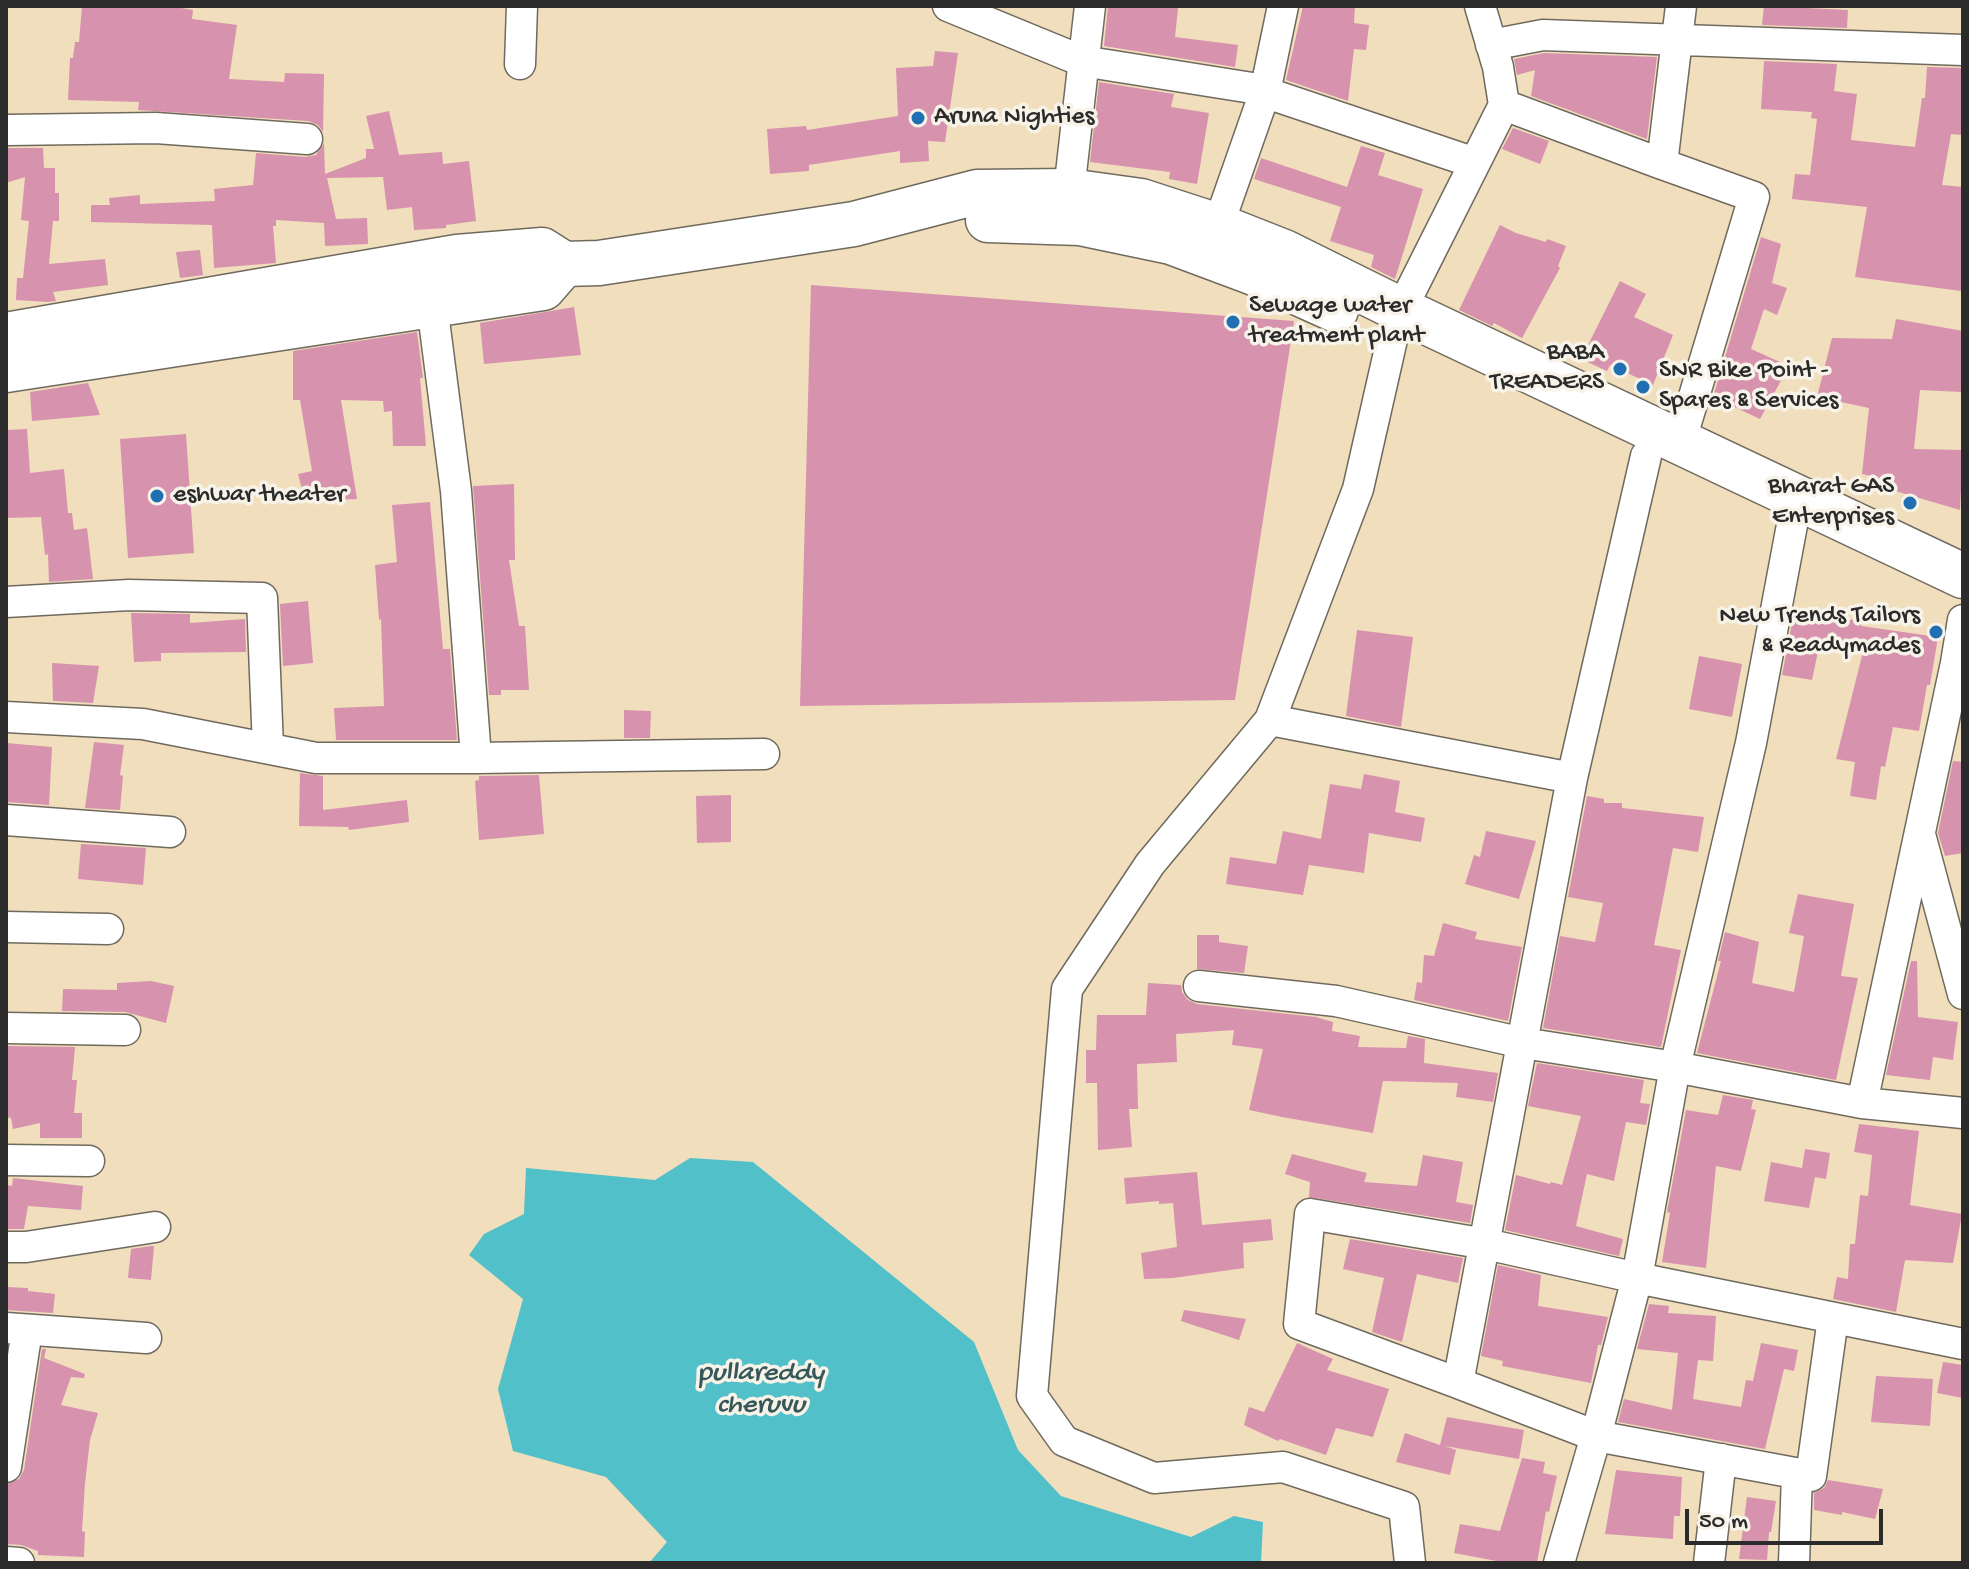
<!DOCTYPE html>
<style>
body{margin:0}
#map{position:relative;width:1969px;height:1569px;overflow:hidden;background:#f0debd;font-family:"Gochi Hand",sans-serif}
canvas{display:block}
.frame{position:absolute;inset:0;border:8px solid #2b2b2b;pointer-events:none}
.scale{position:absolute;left:1685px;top:1509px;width:198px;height:36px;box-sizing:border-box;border:4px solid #2b2b2b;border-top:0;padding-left:10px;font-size:24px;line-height:28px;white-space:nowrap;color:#2b2b2b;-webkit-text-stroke:6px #f7f3e8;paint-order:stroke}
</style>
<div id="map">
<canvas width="1969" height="1569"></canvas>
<div class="frame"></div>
<div class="scale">50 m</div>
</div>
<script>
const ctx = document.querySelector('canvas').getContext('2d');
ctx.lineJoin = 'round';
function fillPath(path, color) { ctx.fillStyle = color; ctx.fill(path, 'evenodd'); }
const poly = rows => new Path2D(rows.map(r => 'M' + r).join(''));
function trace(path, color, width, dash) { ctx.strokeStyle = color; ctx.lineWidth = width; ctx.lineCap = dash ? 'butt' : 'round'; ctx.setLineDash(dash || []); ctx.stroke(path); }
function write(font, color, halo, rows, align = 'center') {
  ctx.font = font + ' "Gochi Hand",sans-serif'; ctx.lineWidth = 7; ctx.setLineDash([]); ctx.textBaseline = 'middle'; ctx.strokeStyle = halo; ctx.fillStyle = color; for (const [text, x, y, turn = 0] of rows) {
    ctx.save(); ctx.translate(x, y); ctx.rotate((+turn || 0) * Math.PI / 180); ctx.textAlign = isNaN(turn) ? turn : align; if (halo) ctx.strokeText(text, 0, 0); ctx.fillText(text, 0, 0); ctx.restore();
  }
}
fillPath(poly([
 [690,1158,753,1162,974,1342,1018,1450,1061,1496,1191,1537,1234,1516,1263,1522,1261,1563,649,1563,667,1542,606,1477,513,1451,498,1389,523,1299,469,1255,484,1234,524,1214,526,1168,655,1180]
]), '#52c0c9');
fillPath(poly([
 [82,6,170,6,193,10,192,19,237,25,229,79,284,82,285,73,324,74,323,132,318,125,308,121,138,110,139,102,68,100,70,58,73,58,75,42,79,42],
 [1108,6,1178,8,1175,37,1238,45,1235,67,1104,46],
 [1303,6,1355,6,1354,23,1369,25,1366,50,1354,49,1348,101,1286,80],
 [1764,6,1848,10,1847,28,1762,25],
 [935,51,958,53,945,142,928,141,929,161,900,163,900,151,809,165,809,171,770,174,767,129,806,126,807,130,898,116,896,68,933,66],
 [1544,53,1657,57,1647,139,1531,96,1535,70,1517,75,1514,59],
 [1764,61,1837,64,1834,91,1857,94,1851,140,1915,147,1922,98,1925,98,1927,67,1963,68,1963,135,1951,134,1942,185,1963,187,1961,291,1855,277,1867,207,1792,199,1795,174,1810,175,1817,119,1811,118,1812,112,1761,109],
 [1099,82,1174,94,1171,107,1209,113,1197,184,1169,179,1170,172,1090,162],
 [389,111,399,155,442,152,443,164,469,161,476,221,446,225,446,228,414,230,412,207,387,210,383,177,327,178,336,219,367,218,368,244,325,246,324,223,276,220,276,226,273,226,276,263,214,268,212,225,91,222,91,205,110,205,109,198,140,195,140,204,215,201,214,189,253,185,256,153,306,157,316,155,324,143,325,174,366,158,366,149,374,149,366,116],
 [1513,128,1549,141,1540,164,1502,149],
 [1361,146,1385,153,1378,175,1423,189,1395,279,1371,267,1374,255,1330,241,1341,207,1254,179,1261,158,1347,187],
 [6,148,43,148,44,168,55,168,55,193,59,193,59,221,53,221,49,264,105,259,108,285,53,292,56,301,48,302,16,300,17,278,23,278,29,221,21,220,25,177,6,183],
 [1500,225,1516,233,1546,242,1547,239,1566,246,1558,266,1560,268,1522,338,1494,323,1492,326,1459,310],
 [1761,237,1781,244,1772,283,1787,288,1777,315,1764,309,1751,349,1789,366,1760,419,1713,397],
 [200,250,203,275,180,278,176,252],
 [1620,281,1646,294,1634,317,1673,335,1653,385,1610,365,1607,371,1581,359],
 [811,285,1294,321,1235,700,800,706],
 [574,307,581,355,484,364,480,323],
 [1896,319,1963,331,1962,392,1920,390,1914,449,1963,450,1960,510,1882,487,1883,479,1862,474,1869,408,1817,397,1832,338,1892,339],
 [417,332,423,378,420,378,426,446,393,446,392,411,384,412,383,401,341,400,357,499,326,500,326,492,304,497,298,474,312,471,300,400,293,400,293,351],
 [88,383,100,415,32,421,30,392],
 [27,429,30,473,64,469,68,513,72,513,74,530,87,528,93,579,49,582,48,554,45,555,41,517,6,518,6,430],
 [186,434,194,553,128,558,120,439],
 [514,484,515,560,509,560,519,626,525,626,529,690,501,690,501,695,489,695,473,486],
 [430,502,443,649,450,649,457,740,336,740,334,708,384,706,381,619,379,620,375,565,397,562,392,505],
 [308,601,313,663,283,666,280,604],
 [131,613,190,614,190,623,245,619,246,652,161,653,161,661,134,662],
 [1794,613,1861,621,1861,626,1938,637,1930,685,1927,685,1919,731,1893,727,1885,767,1881,766,1876,800,1850,796,1855,762,1836,759,1863,652,1819,647,1812,680,1782,675],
 [1357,630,1413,637,1401,727,1346,716],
 [1699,656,1742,664,1732,717,1689,709],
 [52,663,99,666,93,703,53,701],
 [624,710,651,711,650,738,624,738],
 [94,742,124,745,120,775,123,776,120,810,85,808],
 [6,743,52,747,49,805,6,802],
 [1953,761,1963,762,1963,853,1945,856,1938,833],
 [300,773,323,776,323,810,407,800,409,822,349,830,348,827,299,826],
 [1364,774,1400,781,1395,812,1425,818,1421,842,1369,833,1364,873,1309,865,1303,895,1226,884,1230,857,1276,864,1283,831,1321,839,1330,784,1361,789],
 [539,775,544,834,479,840,475,781,479,780,479,776],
 [731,795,731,842,697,843,696,796],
 [1587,796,1604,799,1604,803,1622,803,1622,808,1704,817,1698,852,1673,848,1654,945,1681,950,1661,1047,1543,1028,1560,936,1595,942,1603,903,1568,897],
 [1486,831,1536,841,1519,899,1465,884,1474,855,1480,857],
 [81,844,146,848,143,885,78,879],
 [1798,894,1854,904,1841,976,1858,978,1836,1080,1697,1053,1721,961,1718,961,1725,932,1759,942,1752,983,1794,992,1804,936,1789,933],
 [1443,923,1477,932,1475,939,1522,947,1508,1021,1414,1000,1417,982,1422,983,1424,955,1434,956],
 [1197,935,1219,935,1219,942,1248,946,1244,973,1197,969],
 [1911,961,1917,961,1918,1017,1958,1022,1953,1060,1933,1057,1930,1080,1886,1075],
 [151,981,174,986,166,1023,125,1012,62,1011,63,989,117,990,117,983],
 [1148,983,1181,985,1182,992,1188,1000,1197,1004,1316,1017,1333,1022,1332,1031,1360,1036,1358,1047,1406,1048,1408,1036,1425,1039,1424,1063,1498,1073,1493,1102,1456,1097,1458,1083,1383,1081,1373,1133,1282,1117,1249,1110,1263,1049,1232,1045,1234,1030,1176,1034,1177,1062,1137,1064,1138,1109,1129,1109,1132,1147,1098,1150,1097,1083,1086,1083,1086,1050,1096,1050,1097,1015,1146,1015],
 [6,1046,75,1047,72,1080,77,1080,74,1113,82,1113,82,1138,40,1138,40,1123,13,1129,11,1118,6,1117],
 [1537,1063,1644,1080,1640,1103,1650,1104,1646,1125,1626,1122,1614,1181,1587,1174,1576,1226,1623,1239,1619,1256,1505,1230,1516,1175,1550,1184,1551,1182,1562,1185,1581,1116,1528,1106],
 [1723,1095,1753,1100,1751,1109,1756,1110,1741,1171,1716,1166,1706,1268,1662,1262,1670,1213,1667,1212,1686,1110,1718,1115],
 [1859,1124,1919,1131,1910,1205,1962,1214,1953,1263,1905,1260,1896,1312,1833,1299,1837,1277,1848,1279,1850,1244,1855,1244,1860,1195,1868,1196,1872,1155,1854,1152],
 [1805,1149,1830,1153,1826,1179,1815,1177,1809,1208,1764,1201,1771,1162,1802,1168],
 [1292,1154,1367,1173,1364,1182,1417,1186,1423,1155,1463,1162,1456,1202,1473,1205,1470,1223,1309,1197,1310,1182,1285,1174],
 [1197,1172,1202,1225,1271,1219,1273,1240,1243,1243,1244,1268,1173,1278,1144,1279,1141,1253,1177,1247,1173,1203,1159,1204,1159,1201,1126,1204,1124,1178],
 [13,1178,83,1186,81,1210,28,1206,24,1229,6,1229,6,1185,12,1186],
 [1350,1239,1463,1258,1458,1283,1417,1274,1402,1342,1372,1332,1384,1278,1343,1269],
 [151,1246,154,1246,151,1280,128,1278,131,1249],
 [1498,1265,1541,1275,1538,1306,1608,1317,1601,1345,1598,1345,1591,1383,1502,1366,1503,1361,1481,1356],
 [6,1287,28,1288,28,1291,55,1294,53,1313,6,1310],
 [1649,1304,1669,1306,1668,1313,1716,1316,1713,1361,1698,1360,1693,1399,1741,1407,1746,1380,1753,1381,1761,1343,1798,1350,1794,1371,1784,1369,1765,1449,1618,1422,1624,1399,1672,1410,1678,1353,1637,1349],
 [1184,1310,1246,1319,1239,1340,1181,1321],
 [1297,1343,1333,1359,1327,1370,1389,1389,1373,1437,1336,1428,1326,1455,1280,1439,1278,1441,1244,1425,1249,1407,1264,1412],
 [42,1349,46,1349,44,1358,85,1374,84,1378,71,1377,61,1405,98,1413,90,1440,85,1483,82,1531,85,1532,84,1557,38,1555,38,1551,21,1545,6,1544,7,1484,19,1479,24,1470],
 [1943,1362,1963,1365,1963,1398,1937,1393],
 [1876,1376,1933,1379,1930,1426,1871,1422],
 [1447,1417,1524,1430,1519,1459,1445,1446,1456,1450,1450,1475,1396,1462,1405,1433,1440,1445],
 [1522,1458,1545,1462,1543,1473,1557,1476,1549,1512,1546,1511,1537,1563,1507,1563,1454,1553,1460,1524,1500,1531],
 [1616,1470,1682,1477,1680,1516,1674,1516,1673,1539,1605,1534],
 [1828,1480,1883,1489,1875,1519,1842,1512,1842,1515,1814,1510,1814,1493,1824,1488],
 [1747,1497,1776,1501,1771,1532,1769,1532,1767,1560,1739,1559]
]), '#d792ae');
const street = poly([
 [948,6,1082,61,1252,88,1475,163],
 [1480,6,1498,67,1504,105,1662,164],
 [1491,45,1543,35,1963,50],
 [520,64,522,6],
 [6,130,156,128,307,139],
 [1069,191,1090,6],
 [1218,226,1265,92,1283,6],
 [1401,310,1504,105],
 [1393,335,1358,489,1270,720,1150,864,1067,989,1032,1396,1064,1441,1154,1478,1283,1467,1404,1507,1410,1563],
 [1680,443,1754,197,1662,164,1681,6],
 [1792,525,1751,743,1675,1067,1862,1103,1963,1113],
 [6,602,129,595,262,598,268,748],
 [1963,681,1956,663,1963,620],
 [6,717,143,724,316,758,476,758,456,491,432,305],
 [1270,720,1572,778,1646,456],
 [476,758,764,754],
 [6,820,170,832],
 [1921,838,1963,994],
 [6,927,108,929],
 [1199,986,1336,1001,1523,1043,1675,1067,1637,1278,1963,1344],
 [6,1028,125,1030],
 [1862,1103,1956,663],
 [6,1160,89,1161],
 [6,1247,26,1247,155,1227],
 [6,1328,146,1338],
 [1458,1383,1299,1324,1310,1214,1486,1244,1637,1278,1596,1436,1811,1476,1833,1318],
 [6,1467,27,1330],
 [6,1562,19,1563],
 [1559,1563,1596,1436,1458,1383,1572,778],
 [1709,1563,1721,1459],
 [1794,1563,1797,1474]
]);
const primary = poly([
 [988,220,1080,223,1171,242,1254,273,1336,310],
 [6,335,457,257,542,250,564,264,599,263,854,224,977,192,1069,191,1141,201,1218,226,1284,252,1401,310,1963,576],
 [6,370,543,288,564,264]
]);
trace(street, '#706a5e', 33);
trace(primary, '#706a5e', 47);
trace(street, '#fff', 30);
trace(primary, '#fff', 44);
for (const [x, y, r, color] of [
 [918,118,8,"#1f6fb2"],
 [1233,322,8,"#1f6fb2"],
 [1620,369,8,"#1f6fb2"],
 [1643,387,8,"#1f6fb2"],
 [157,496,8,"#1f6fb2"],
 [1910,503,8,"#1f6fb2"],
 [1936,632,8,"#1f6fb2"]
]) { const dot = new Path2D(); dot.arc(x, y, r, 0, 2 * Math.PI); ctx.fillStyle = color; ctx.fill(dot); trace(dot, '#f7f3e8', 3); }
write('26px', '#2b2b2b', '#f7f3e8', [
 ["Aruna Nighties",934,118],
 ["Sewage water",1249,307],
 ["treatment plant",1249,337],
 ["BABA",1604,354,"right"],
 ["TREADERS",1604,384,"right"],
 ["SNR Bike Point -",1659,372],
 ["Spares & Services",1659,402],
 ["Bharat GAS",1894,488,"right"],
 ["Enterprises",1894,518,"right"],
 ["eshwar theater",173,496],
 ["New Trends Tailors",1920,617,"right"],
 ["& Readymades",1920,647,"right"]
], 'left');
write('italic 28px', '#37585a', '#f7f3e8', [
 ["pullareddy",761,1375],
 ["cheruvu",761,1407]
]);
</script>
